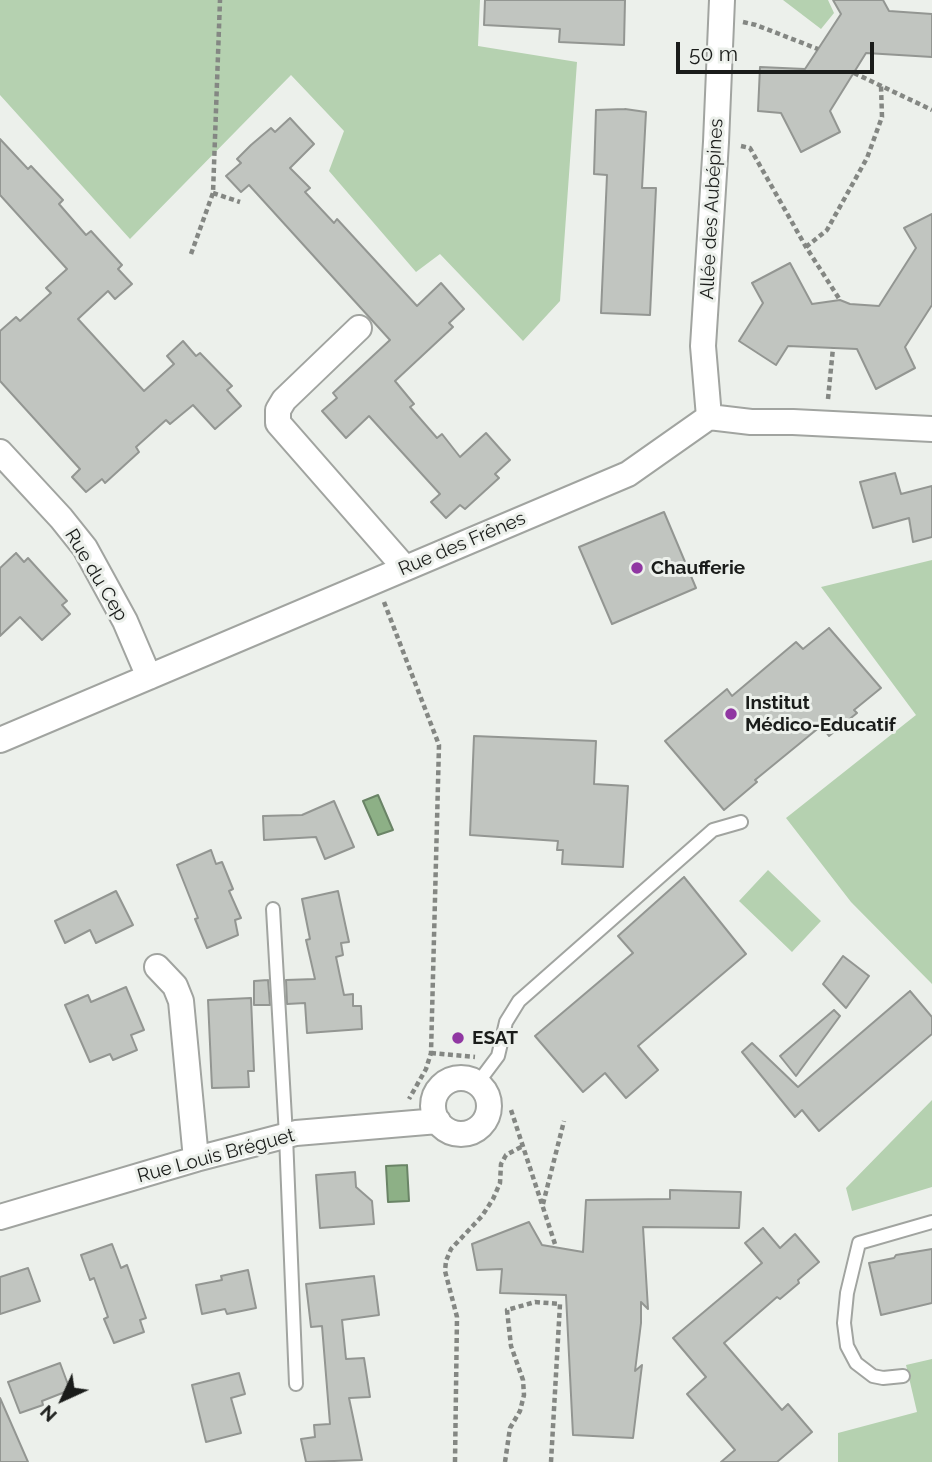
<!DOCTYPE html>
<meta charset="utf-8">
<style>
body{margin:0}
#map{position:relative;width:932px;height:1462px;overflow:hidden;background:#ecf0eb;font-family:Raleway,sans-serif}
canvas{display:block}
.north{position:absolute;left:28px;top:1364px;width:70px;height:70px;-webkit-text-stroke:5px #ecf0eb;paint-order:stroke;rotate:225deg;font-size:19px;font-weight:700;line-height:28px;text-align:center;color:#1a1c1a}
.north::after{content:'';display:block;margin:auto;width:24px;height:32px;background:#1a1c1a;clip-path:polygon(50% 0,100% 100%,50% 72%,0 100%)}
.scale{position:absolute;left:676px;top:42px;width:198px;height:32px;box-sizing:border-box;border:4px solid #1a1c1a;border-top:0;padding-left:9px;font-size:21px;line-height:24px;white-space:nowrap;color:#1a1c1a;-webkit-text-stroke:5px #ecf0eb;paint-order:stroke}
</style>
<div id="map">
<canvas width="932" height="1462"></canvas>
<div class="north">N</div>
<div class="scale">50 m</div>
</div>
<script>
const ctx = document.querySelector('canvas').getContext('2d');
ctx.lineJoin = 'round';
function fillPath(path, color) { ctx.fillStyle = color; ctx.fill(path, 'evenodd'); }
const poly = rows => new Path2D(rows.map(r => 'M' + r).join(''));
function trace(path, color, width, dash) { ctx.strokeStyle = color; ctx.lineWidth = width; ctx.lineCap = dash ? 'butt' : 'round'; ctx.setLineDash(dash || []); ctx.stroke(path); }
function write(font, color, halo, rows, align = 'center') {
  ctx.font = font + ' Raleway,sans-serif'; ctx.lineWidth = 6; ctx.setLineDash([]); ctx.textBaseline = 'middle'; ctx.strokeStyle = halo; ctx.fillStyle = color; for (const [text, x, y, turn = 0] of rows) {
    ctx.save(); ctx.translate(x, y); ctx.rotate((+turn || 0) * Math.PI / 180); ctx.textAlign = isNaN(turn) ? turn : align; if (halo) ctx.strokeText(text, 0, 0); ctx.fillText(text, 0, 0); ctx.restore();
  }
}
fillPath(poly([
 [0,0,480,0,478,46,577,62,560,301,523,341,440,254,416,272,329,171,344,131,291,75,130,239,0,95],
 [783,0,828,0,834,13,821,29],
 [932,560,932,984,851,902,786,818,916,715,821,587],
 [768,870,821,921,792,952,739,901],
 [932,1100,932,1187,852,1211,846,1188],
 [932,1359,932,1462,838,1462,838,1433,917,1412,906,1365]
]), '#b5d1b0');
const water = poly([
 [378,795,393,830,378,835,363,801,378,795],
 [407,1165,409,1201,388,1202,386,1166,407,1165]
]);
fillPath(water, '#8db086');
trace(water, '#6a8466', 2);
const building = poly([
 [485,0,625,0,624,45,559,42,560,29,484,25,485,0],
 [833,0,883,0,889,11,932,14,932,57,866,53,830,111,840,132,801,152,781,113,758,111,760,67,805,69,841,14,833,0],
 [625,109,646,112,642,188,656,188,650,315,601,313,607,175,594,174,596,110,625,109],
 [290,118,314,144,290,168,310,188,305,192,334,223,337,219,417,306,441,283,464,309,449,323,453,327,395,381,414,404,410,407,437,438,442,434,460,457,486,433,510,460,495,474,499,478,465,509,460,505,446,518,431,502,440,494,369,416,346,438,322,411,337,398,333,393,390,340,249,185,241,192,226,176,241,163,237,159,251,145,271,128,275,132,290,118],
 [0,139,28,169,31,166,63,200,59,204,86,235,91,231,122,265,118,269,132,284,115,299,108,291,78,319,144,391,174,364,167,356,183,341,196,356,200,353,232,386,227,390,241,406,215,429,193,405,170,424,166,420,136,447,139,452,105,483,102,479,86,492,72,477,80,469,0,381,0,331,16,317,20,321,51,293,46,288,67,269,0,195,0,139],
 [932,214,932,305,905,347,915,368,876,389,857,349,788,346,776,365,739,341,763,303,752,283,790,263,812,304,840,300,850,304,879,306,916,248,904,228,932,214],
 [895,473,901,494,932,486,932,537,913,542,909,518,873,528,860,482,895,473],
 [664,512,696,588,612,624,579,547,664,512],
 [16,553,24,562,28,558,67,601,62,605,70,614,42,640,20,617,0,636,0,568,16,553],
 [829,628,881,688,854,710,857,713,829,736,821,726,755,780,757,782,724,810,665,741,727,689,732,696,796,642,803,649,829,628],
 [474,736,596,741,594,784,628,786,623,867,562,864,563,850,557,850,558,841,470,835,474,736],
 [334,801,354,847,325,859,316,837,264,840,263,816,302,815,334,801],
 [211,850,216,864,222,862,233,889,229,891,241,918,235,920,238,935,207,948,195,919,198,918,177,865,211,850],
 [684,877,746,954,638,1046,658,1070,626,1098,605,1073,583,1092,535,1036,633,953,618,936,684,877],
 [116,891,133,925,96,943,90,930,65,943,55,921,116,891],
 [338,891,349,942,341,943,343,955,336,957,344,995,353,994,353,1006,361,1006,362,1029,307,1033,305,1003,287,1004,286,980,315,979,306,940,310,939,302,899,338,891],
 [843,956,869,976,846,1008,823,984,843,956],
 [268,980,270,1005,254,1005,254,981,268,980],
 [126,987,144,1030,131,1035,137,1050,113,1060,110,1054,90,1062,65,1005,88,995,91,1002,126,987],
 [910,991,932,1017,932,1034,819,1131,802,1110,795,1117,742,1052,752,1043,798,1087,910,991],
 [251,998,254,1071,248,1071,249,1087,212,1088,208,1000,251,998],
 [834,1010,840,1016,796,1076,780,1056,834,1010],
 [355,1172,356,1187,372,1201,374,1224,320,1228,316,1175,355,1172],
 [670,1190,741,1192,739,1228,643,1227,648,1309,641,1302,641,1323,635,1371,642,1365,633,1438,573,1435,566,1295,500,1293,502,1269,477,1270,472,1244,529,1222,542,1245,583,1252,586,1200,670,1199,670,1190],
 [763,1228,780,1248,795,1234,819,1262,798,1280,799,1283,780,1299,777,1297,724,1343,782,1410,788,1404,812,1432,777,1462,721,1462,735,1450,687,1394,706,1377,673,1338,762,1263,745,1243,763,1228],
 [112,1244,121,1268,127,1265,146,1318,140,1320,144,1332,114,1343,104,1319,108,1317,94,1278,90,1280,81,1255,112,1244],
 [932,1249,932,1303,881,1315,869,1263,894,1258,896,1255,932,1249],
 [28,1268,40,1301,0,1314,0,1277,28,1268],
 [248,1270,256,1308,227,1314,225,1309,202,1314,196,1285,222,1280,221,1276,248,1270],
 [374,1276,379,1315,342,1320,346,1359,364,1358,370,1397,349,1398,362,1460,306,1462,301,1439,315,1437,314,1425,330,1424,322,1326,311,1327,306,1284,374,1276],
 [60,1363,70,1390,42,1401,43,1405,20,1413,8,1382,60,1363],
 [239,1373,245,1394,231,1398,241,1433,206,1442,192,1385,239,1373],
 [0,1398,28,1462,0,1462,0,1398]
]);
fillPath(building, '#c1c5c0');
trace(building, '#939692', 2);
const service = poly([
 [273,909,286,1136,296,1384],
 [477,1084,498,1056,506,1022,519,1001,713,830,741,822],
 [903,1376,883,1378,873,1376,856,1363,847,1346,844,1323,847,1293,859,1243,932,1222]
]);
const minor = poly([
 [359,328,284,400,278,410,278,423,405,568],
 [709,417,703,346,716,142,722,0],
 [0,452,61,518,85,548,125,621,149,677],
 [0,740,628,474,709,417,751,422,793,422,932,429],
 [157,967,175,986,181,1001,196,1159],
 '433 1106a28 28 0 1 1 56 0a28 28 0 1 1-56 0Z',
 [0,1217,196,1159,296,1133,438,1121]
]);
trace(service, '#a1a4a0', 16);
trace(minor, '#a1a4a0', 28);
trace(poly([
 [743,22,756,25,818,49],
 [854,73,932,110],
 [741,146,750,148,806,247,840,300],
 [213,193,240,202],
 [806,247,827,230,867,158,882,117,881,86],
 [191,254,213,193,220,0],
 [828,399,833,348],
 [384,602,439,745,431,1053,426,1069,409,1099],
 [431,1053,475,1057],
 [511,1110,555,1244],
 [543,1204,564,1121],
 [455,1462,457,1317,445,1271,446,1261,451,1249,482,1216,493,1199,500,1183,501,1164,506,1155,523,1146],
 [505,1462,510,1428,520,1411,524,1395,523,1380,511,1346,507,1310,535,1302,560,1304,551,1462]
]), '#848783', 4.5, [5, 3.5]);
trace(service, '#fff', 12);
trace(minor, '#fff', 24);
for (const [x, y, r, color] of [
 [637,568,7,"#9037a2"],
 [731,714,7,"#9037a2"],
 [458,1038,7,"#9037a2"]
]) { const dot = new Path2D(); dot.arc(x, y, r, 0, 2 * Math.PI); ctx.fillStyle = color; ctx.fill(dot); trace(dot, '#ecf0eb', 2.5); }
write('19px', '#1a1c1a', '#ecf0eb', [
 ["Allée des Aubépines",712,209,-87],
 ["Rue des Frênes",462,544,-23],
 ["Rue du Cep",96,575,59],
 ["Rue Louis Bréguet",216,1156,-15]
]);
write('bold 19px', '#1a1c1a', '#ecf0eb', [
 ["Chaufferie",651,568],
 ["Institut",745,703],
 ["Médico-Educatif",745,725],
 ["ESAT",472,1038]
], 'left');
</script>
